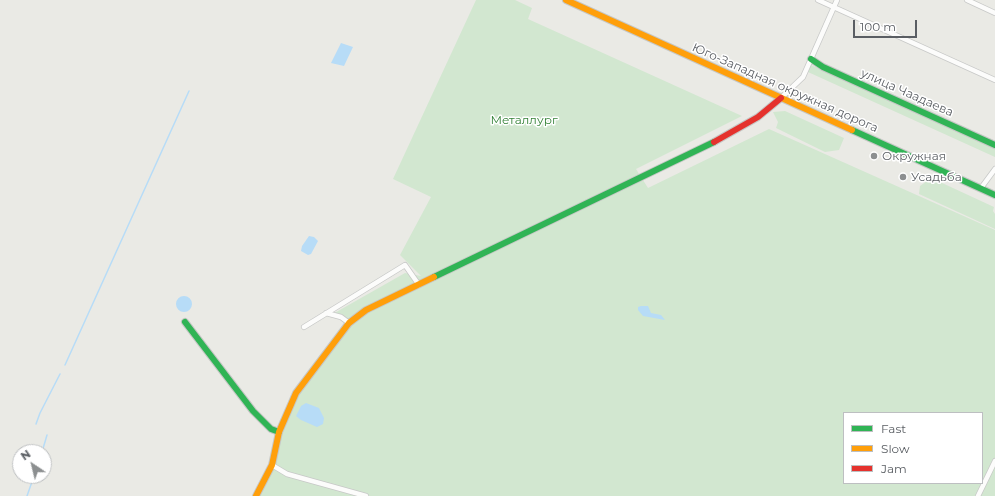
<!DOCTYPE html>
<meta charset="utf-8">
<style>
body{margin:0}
#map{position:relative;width:995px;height:496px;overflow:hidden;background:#eaeae5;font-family:Montserrat,sans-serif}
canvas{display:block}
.legend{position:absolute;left:843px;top:412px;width:140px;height:72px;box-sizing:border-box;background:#fff;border:1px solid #bdbfc1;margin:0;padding:5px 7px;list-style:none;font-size:12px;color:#5a5e63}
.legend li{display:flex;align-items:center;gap:8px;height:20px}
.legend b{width:20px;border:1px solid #bdbfc1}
.north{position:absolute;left:12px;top:444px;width:40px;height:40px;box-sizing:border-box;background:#fff;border:1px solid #bdbfc1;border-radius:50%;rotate:325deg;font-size:11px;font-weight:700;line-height:16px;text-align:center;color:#5a5e63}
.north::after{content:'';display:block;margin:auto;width:14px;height:18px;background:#8c8f90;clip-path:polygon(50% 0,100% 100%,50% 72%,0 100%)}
.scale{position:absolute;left:853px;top:20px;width:64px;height:18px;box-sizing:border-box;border:2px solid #5a5e63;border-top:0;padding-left:5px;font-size:12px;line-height:14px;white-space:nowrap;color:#5a5e63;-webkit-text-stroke:3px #fff;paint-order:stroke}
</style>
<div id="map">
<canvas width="995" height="496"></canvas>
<ul class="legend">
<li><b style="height:5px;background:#30b455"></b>Fast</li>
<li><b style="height:5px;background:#ff9f0a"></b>Slow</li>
<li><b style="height:5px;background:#e5322d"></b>Jam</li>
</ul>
<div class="north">N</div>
<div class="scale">100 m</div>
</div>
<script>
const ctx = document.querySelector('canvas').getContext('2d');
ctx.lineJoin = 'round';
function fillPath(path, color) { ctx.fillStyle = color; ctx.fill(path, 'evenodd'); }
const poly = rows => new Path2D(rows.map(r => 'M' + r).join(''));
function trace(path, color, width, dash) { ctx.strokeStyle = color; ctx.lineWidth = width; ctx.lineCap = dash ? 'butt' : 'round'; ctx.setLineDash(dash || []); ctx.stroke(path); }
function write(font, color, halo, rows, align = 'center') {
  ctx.font = font + ' Montserrat,sans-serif'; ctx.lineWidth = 3; ctx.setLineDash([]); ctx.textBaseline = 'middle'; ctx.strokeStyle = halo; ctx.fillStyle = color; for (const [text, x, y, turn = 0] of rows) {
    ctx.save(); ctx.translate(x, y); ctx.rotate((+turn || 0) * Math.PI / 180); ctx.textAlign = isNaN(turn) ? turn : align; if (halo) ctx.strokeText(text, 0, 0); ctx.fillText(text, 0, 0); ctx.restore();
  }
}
fillPath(poly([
 [476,0,515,0,532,8,528,19,742,116,636,169,648,188,769,129,995,230,995,496,256,496,261,488,288,407,349,323,331,315,405,273,421,276,400,255,431,197,393,179],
 [844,413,982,413,982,483,844,483],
 [811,65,995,148,995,157,808,72],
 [785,111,844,138,839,150,825,152,776,128,778,122,773,112],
 [927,181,940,182,994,207,993,211,995,214,995,229,919,194,920,186]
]), '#d2e7d0');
fillPath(poly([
 [341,43,353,47,344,66,331,63],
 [309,236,314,237,318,241,311,254,308,255,301,251,302,246],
 '176 304a8 8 0 1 1 16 0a8 8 0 1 1-16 0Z',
 [641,306,648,306,651,313,661,315,665,320,643,316,638,310,638,307],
 [306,403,319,408,324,418,323,424,317,427,301,420,296,416,301,406]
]), '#b7dcf7');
trace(poly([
 [65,365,189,91],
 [36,424,40,413,60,374],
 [42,452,47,435],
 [27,496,34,476]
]), '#b7dcf7', 1.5);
const street = poly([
 [818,0,995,80],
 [967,0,995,13],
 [781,98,803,77,837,0],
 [981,188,995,169],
 [326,313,341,317,349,323],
 [304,327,405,265,419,285],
 [272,465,287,474,366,496],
 [978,496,995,461]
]);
const fast = poly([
 [811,59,823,67,995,145],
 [852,130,995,195],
 [434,277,714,142],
 [185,322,253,411,271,429,279,432]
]);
const slow = poly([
 [566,0,852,130],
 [256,496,272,465,279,432,296,393,349,323,366,310,434,277]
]);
const jam = poly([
 [714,142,758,117,781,98]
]);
trace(street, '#c7c8c7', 6);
trace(fast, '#c6c7c5', 8);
trace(slow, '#c6c7c5', 8);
trace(jam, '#c6c7c5', 8);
trace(street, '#fcfcfb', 4.5);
trace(fast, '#30b455', 6);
trace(slow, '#ff9f0a', 6);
trace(jam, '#e5322d', 6);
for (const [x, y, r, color] of [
 [874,156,4,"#8c8f90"],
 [903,177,4,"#8c8f90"]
]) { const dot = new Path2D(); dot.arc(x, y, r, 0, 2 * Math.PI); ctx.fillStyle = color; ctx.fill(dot); trace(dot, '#fff', 1.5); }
write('12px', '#5a5e63', '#fff', [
 ["Юго-Западная окружная дорога",785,88,24],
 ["улица Чаадаева",907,93,24]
]);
write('12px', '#338136', '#fff', [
 ["Металлург",524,120]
]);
write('12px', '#5a5e63', '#fff', [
 ["Окружная",882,156],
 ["Усадьба",911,177]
], 'left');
</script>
